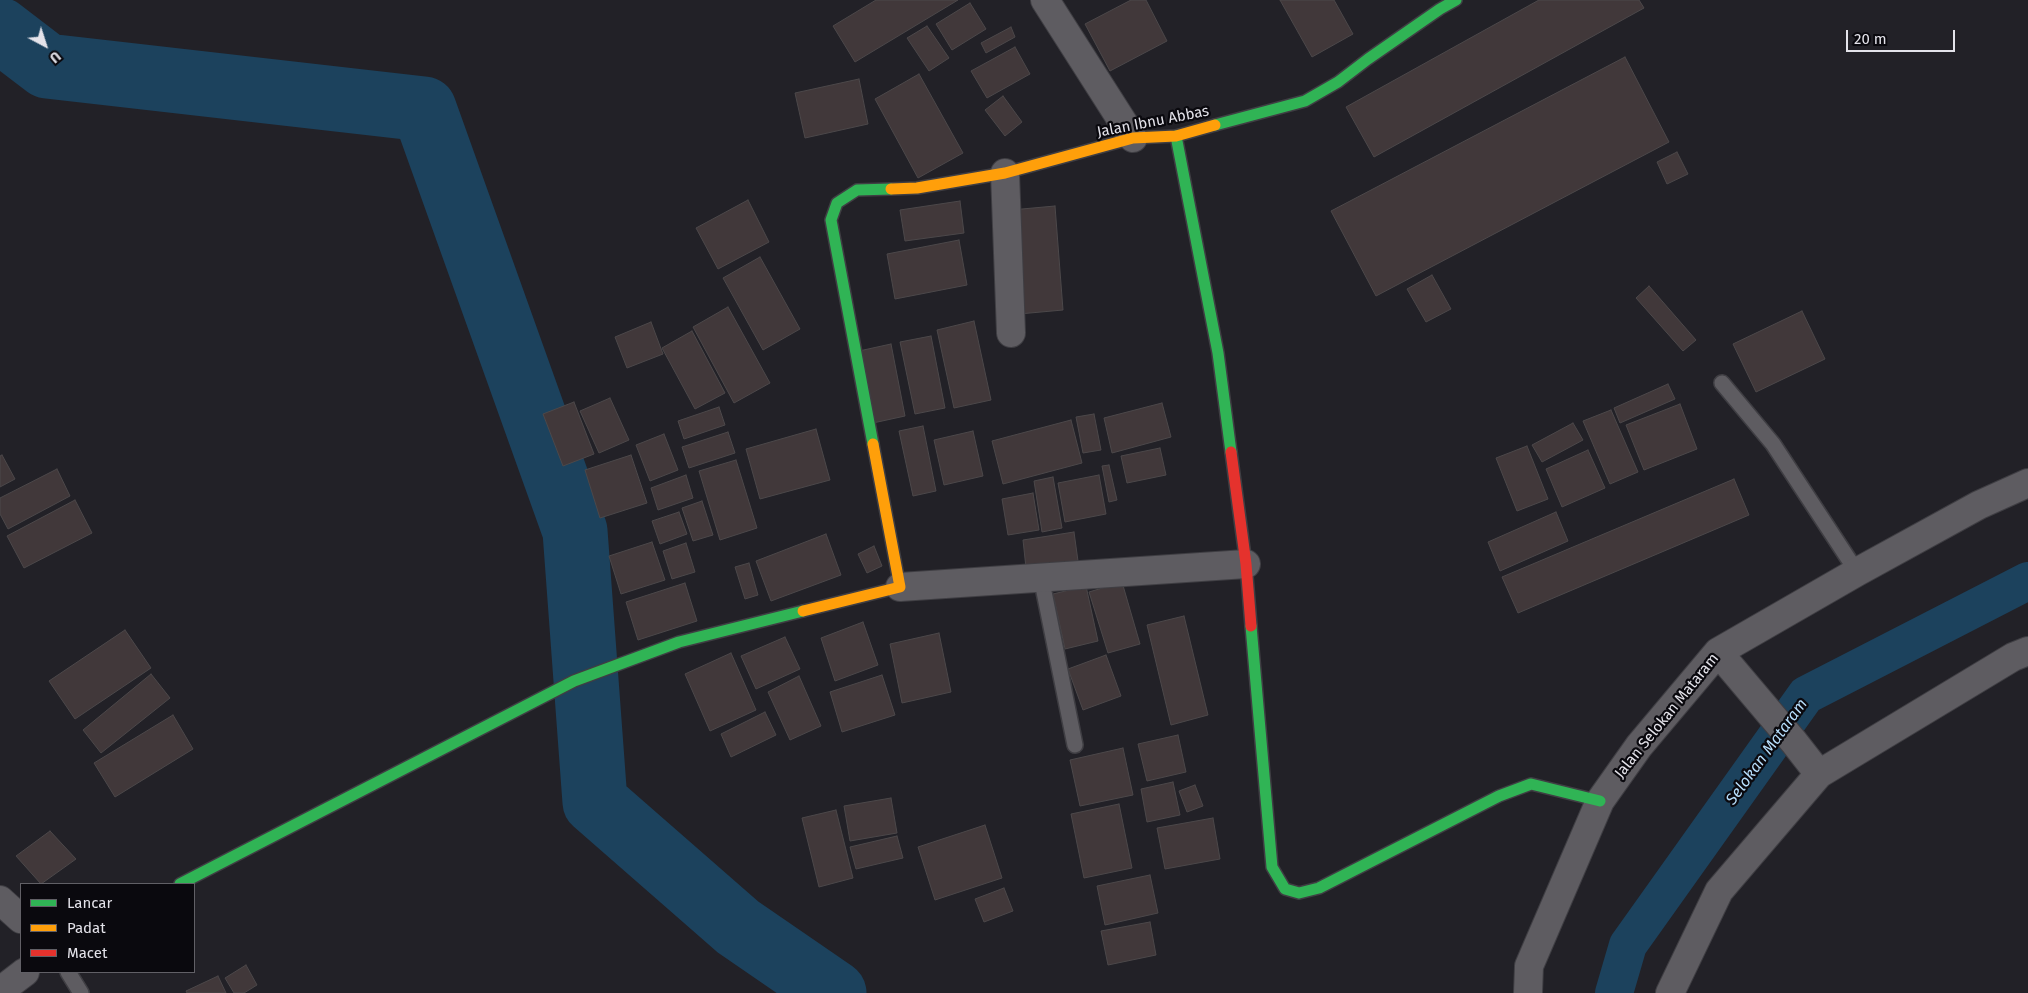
<!DOCTYPE html>
<style>
body{margin:0}
#map{position:relative;width:2028px;height:993px;overflow:hidden;background:#222127;font-family:"Fira Sans",sans-serif}
canvas{display:block}
.legend{position:absolute;left:20px;top:883px;width:175px;height:90px;box-sizing:border-box;background:#0a090e;border:1px solid #616066;margin:0;padding:6px 9px;list-style:none;font-size:15px;color:#e4e3ea}
.legend li{display:flex;align-items:center;gap:10px;height:25px}
.legend b{width:25px;border:1px solid #616066}
.north{position:absolute;left:20px;top:20px;width:50px;height:50px;-webkit-text-stroke:4px #0a090e;paint-order:stroke;rotate:140deg;font-size:14px;font-weight:700;line-height:20px;text-align:center;color:#e4e3ea}
.north::after{content:'';display:block;margin:auto;width:18px;height:22px;background:#e4e3ea;clip-path:polygon(50% 0,100% 100%,50% 72%,0 100%)}
.scale{position:absolute;left:1846px;top:30px;width:109px;height:22px;box-sizing:border-box;border:2px solid #e4e3ea;border-top:0;padding-left:6px;font-size:15px;line-height:18px;white-space:nowrap;color:#e4e3ea;-webkit-text-stroke:4px #0a090e;paint-order:stroke}
</style>
<div id="map">
<canvas width="2028" height="993"></canvas>
<ul class="legend">
<li><b style="height:6px;background:#30b455"></b>Lancar</li>
<li><b style="height:6px;background:#ff9f0a"></b>Padat</li>
<li><b style="height:6px;background:#e5322d"></b>Macet</li>
</ul>
<div class="north">U</div>
<div class="scale">20 m</div>
</div>
<script>
const ctx = document.querySelector('canvas').getContext('2d');
ctx.lineJoin = 'round';
const poly = rows => new Path2D(rows.map(r => 'M' + r).join(''));
function trace(path, color, width, dash) { ctx.strokeStyle = color; ctx.lineWidth = width; ctx.lineCap = dash ? 'butt' : 'round'; ctx.setLineDash(dash || []); ctx.stroke(path); }
function fillPath(path, color) { ctx.fillStyle = color; ctx.fill(path, 'evenodd'); }
function write(font, color, halo, rows, align = 'center') {
  ctx.font = font + ' "Fira Sans",sans-serif'; ctx.lineWidth = 4.5; ctx.setLineDash([]); ctx.textBaseline = 'middle'; ctx.strokeStyle = halo; ctx.fillStyle = color; for (const [text, x, y, turn = 0] of rows) {
    ctx.save(); ctx.translate(x, y); ctx.rotate((+turn || 0) * Math.PI / 180); ctx.textAlign = isNaN(turn) ? turn : align; if (halo) ctx.strokeText(text, 0, 0); ctx.fillText(text, 0, 0); ctx.restore();
  }
}
trace(poly([
 [1614,993,1628,945,1806,695,2028,581]
]), '#1c425d', 38);
trace(poly([
 [0,30,47,66,424,109,575,531,595,802,738,927,834,993]
]), '#1c425d', 65);
const building = poly([
 [876,0,958,0,855,62,833,26,876,0],
 [1131,0,1146,0,1167,41,1110,71,1085,24,1131,0],
 [1280,0,1334,0,1353,34,1312,57,1280,0],
 [1539,0,1639,0,1644,8,1374,157,1346,107,1539,0],
 [970,3,986,29,952,50,936,24,970,3],
 [927,26,949,58,929,71,907,38,927,26],
 [1011,27,1015,37,986,53,981,43,1011,27],
 [1015,47,1030,74,987,98,971,71,1015,47],
 [1625,57,1669,142,1376,296,1331,211,1625,57],
 [919,74,963,153,918,178,875,99,919,74],
 [859,79,868,124,805,138,795,93,859,79],
 [1003,96,1022,122,1005,136,985,110,1003,96],
 [1677,152,1688,174,1667,184,1657,162,1677,152],
 [748,200,769,242,718,269,696,228,748,200],
 [960,201,964,233,905,241,900,210,960,201],
 [1055,206,1063,310,1019,314,1011,210,1055,206],
 [959,240,967,285,895,299,887,254,959,240],
 [760,257,800,329,763,350,723,278,760,257],
 [1432,275,1451,309,1426,322,1407,289,1432,275],
 [1649,286,1696,340,1683,351,1636,298,1649,286],
 [728,307,770,383,734,403,693,327,728,307],
 [1802,311,1825,359,1756,392,1733,344,1802,311],
 [974,321,991,400,954,408,937,330,974,321],
 [651,322,663,354,627,368,615,337,651,322],
 [692,331,725,393,695,409,662,348,692,331],
 [931,336,945,408,915,414,900,342,931,336],
 [891,344,905,416,873,423,859,351,891,344],
 [1668,384,1675,399,1620,423,1614,408,1668,384],
 [610,398,629,440,599,453,580,411,610,398],
 [574,402,594,454,563,466,543,414,574,402],
 [1162,403,1171,437,1112,453,1104,418,1162,403],
 [1680,404,1697,449,1644,470,1626,425,1680,404],
 [719,407,725,425,684,439,678,421,719,407],
 [1611,410,1638,472,1610,484,1583,421,1611,410],
 [1094,414,1101,450,1083,453,1076,417,1094,414],
 [1071,420,1082,463,1003,484,992,441,1071,420],
 [1573,423,1583,440,1542,462,1532,445,1573,423],
 [923,426,936,491,913,496,899,431,923,426],
 [816,429,830,480,760,499,746,449,816,429],
 [973,431,983,476,944,485,934,440,973,431],
 [728,432,735,453,689,468,682,447,728,432],
 [664,434,678,470,650,481,636,445,664,434],
 [1527,446,1548,499,1517,511,1496,458,1527,446],
 [1160,448,1166,475,1127,483,1121,456,1160,448],
 [1588,450,1605,488,1562,507,1546,469,1588,450],
 [2,455,15,479,0,487,0,456,2,455],
 [631,455,647,503,600,518,585,470,631,455],
 [736,460,757,528,720,540,699,471,736,460],
 [1109,465,1117,500,1109,502,1102,466,1109,465],
 [57,469,70,496,8,529,0,514,0,498,57,469],
 [686,475,693,498,658,510,651,488,686,475],
 [1099,475,1106,514,1065,522,1058,483,1099,475],
 [1053,477,1062,528,1042,532,1034,481,1053,477],
 [1734,479,1749,515,1518,613,1502,577,1734,479],
 [1033,493,1039,530,1008,535,1002,499,1033,493],
 [75,500,92,533,24,568,7,536,75,500],
 [702,501,713,535,693,541,682,508,702,501],
 [679,512,687,534,660,544,652,521,679,512],
 [1556,512,1568,541,1500,571,1488,542,1556,512],
 [1074,532,1078,561,1026,568,1023,540,1074,532],
 [826,534,841,575,771,601,756,561,826,534],
 [652,542,665,580,621,594,609,556,652,542],
 [686,543,695,572,672,579,663,551,686,543],
 [874,546,882,566,867,573,858,554,874,546],
 [749,563,758,595,745,599,735,567,749,563],
 [1122,582,1140,644,1108,653,1089,592,1122,582],
 [685,583,697,621,638,640,626,602,685,583],
 [1086,586,1098,641,1065,649,1053,594,1086,586],
 [1184,616,1208,715,1171,725,1147,625,1184,616],
 [863,622,878,665,835,681,821,638,863,622],
 [125,630,151,668,75,719,49,681,125,630],
 [939,633,951,692,902,703,890,644,939,633],
 [785,637,800,669,756,689,741,656,785,637],
 [731,653,756,710,710,731,685,674,731,653],
 [1106,655,1121,696,1083,710,1068,669,1106,655],
 [151,674,170,698,101,753,83,730,151,674],
 [882,675,895,715,842,732,830,692,882,675],
 [799,676,821,726,790,740,768,692,799,676],
 [765,712,776,735,731,757,721,734,765,712],
 [173,715,193,749,115,797,94,763,173,715],
 [1178,735,1186,772,1147,781,1138,744,1178,735],
 [1123,748,1133,795,1080,806,1070,760,1123,748],
 [1173,782,1180,815,1147,822,1141,789,1173,782],
 [1195,785,1203,806,1187,812,1179,791,1195,785],
 [891,798,897,833,850,841,844,806,891,798],
 [1119,804,1132,868,1084,878,1071,814,1119,804],
 [836,810,853,878,819,887,802,818,836,810],
 [1213,818,1220,859,1165,869,1157,828,1213,818],
 [985,825,1002,878,935,900,918,847,985,825],
 [50,831,76,859,41,884,16,856,50,831],
 [897,836,903,858,856,869,850,847,897,836],
 [1150,875,1158,913,1105,925,1097,886,1150,875],
 [1004,888,1013,911,984,922,975,899,1004,888],
 [1150,922,1156,955,1108,965,1101,931,1150,922],
 [246,965,257,985,244,993,234,993,225,978,246,965],
 [218,976,226,993,187,993,186,991,218,976]
]);
fillPath(building, '#41383a');
trace(building, '#4c484a', 1);
const lane = poly([
 [1722,383,1773,444,1857,572],
 [1041,577,1075,745],
 [68,972,81,993]
]);
const street = poly([
 [1045,0,1133,138],
 [1005,173,1011,333],
 [900,587,1246,564],
 [1718,652,1794,742,1819,774],
 [0,900,21,919],
 [0,991,25,972],
 [1528,993,1529,966,1600,801,1639,746,1718,652,1857,572,1979,505,2028,483],
 [1670,993,1719,891,1819,774,2013,657,2028,651]
]);
const fast = poly([
 [1215,125,1305,101,1338,82,1368,59,1440,9,1456,0],
 [1176,136,1218,353,1231,452],
 [873,444,831,220,837,203,857,190,891,189],
 [1251,626,1272,867,1285,889,1299,893,1319,888,1499,796,1531,784,1600,801],
 [180,884,574,681,679,642,803,611]
]);
const slow = poly([
 [891,189,917,188,1005,173,1133,138,1176,136,1215,125],
 [803,611,900,587,873,444]
]);
const jam = poly([
 [1231,452,1246,564,1251,626]
]);
trace(lane, '#3f3e43', 18);
trace(street, '#3f3e43', 30);
trace(fast, '#3f3e43', 14);
trace(slow, '#3f3e43', 14);
trace(jam, '#3f3e43', 14);
trace(lane, '#5e5c61', 15);
trace(street, '#5e5c61', 28);
trace(fast, '#30b455', 11);
trace(slow, '#ff9f0a', 11);
trace(jam, '#e5322d', 11);
write('15px', '#e4e3ea', '#0a090e', [
 ["Jalan Ibnu Abbas",1153,122,-11],
 ["Jalan Selokan Mataram",1667,716,-51]
]);
write('italic 16px', '#b7defc', '#0a090e', [
 ["Selokan Mataram",1767,752,-54]
]);
</script>
